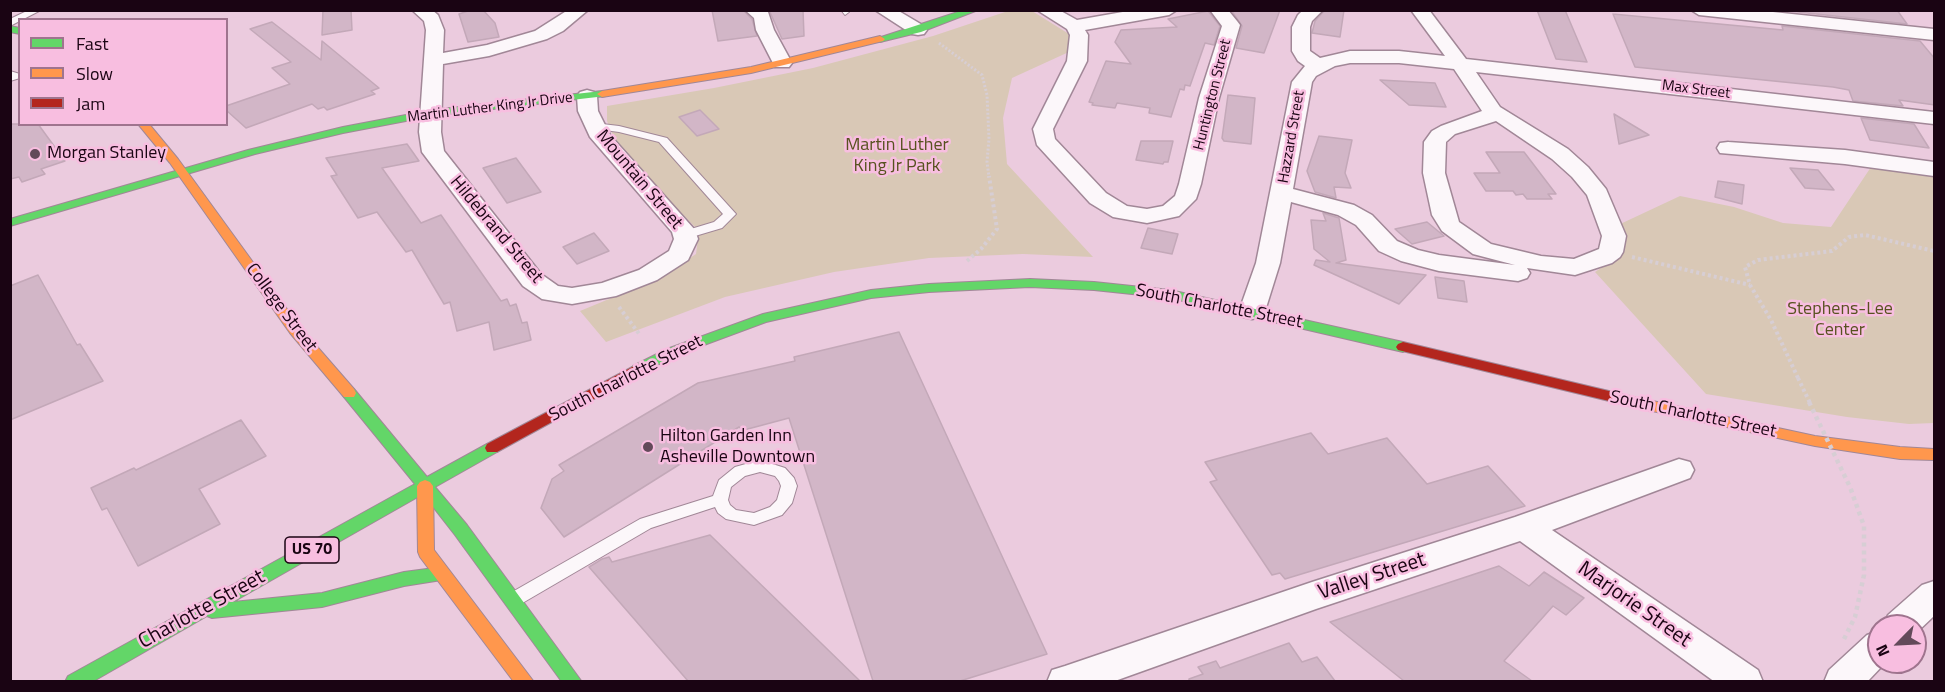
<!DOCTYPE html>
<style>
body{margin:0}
#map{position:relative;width:1945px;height:692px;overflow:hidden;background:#ebcbde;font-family:"Titillium Web",sans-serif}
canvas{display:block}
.frame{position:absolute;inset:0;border:12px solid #1a0413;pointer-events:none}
.legend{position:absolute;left:18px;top:18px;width:210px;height:108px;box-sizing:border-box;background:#f8bee0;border:2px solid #9f748e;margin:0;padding:8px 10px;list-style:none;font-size:18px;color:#1a0413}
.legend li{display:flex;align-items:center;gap:12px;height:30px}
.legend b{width:30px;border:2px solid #9f748e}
.north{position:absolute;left:1867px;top:614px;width:60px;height:60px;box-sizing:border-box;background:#f8bee0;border:2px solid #9f748e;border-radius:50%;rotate:246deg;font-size:16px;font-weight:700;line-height:24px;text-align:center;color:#1a0413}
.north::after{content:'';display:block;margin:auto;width:21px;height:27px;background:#634a5a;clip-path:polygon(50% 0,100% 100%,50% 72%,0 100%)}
</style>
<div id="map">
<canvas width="1945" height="692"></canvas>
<div class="frame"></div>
<ul class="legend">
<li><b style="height:8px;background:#63d668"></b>Fast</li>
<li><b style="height:8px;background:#ff974d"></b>Slow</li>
<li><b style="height:8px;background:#b3261e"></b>Jam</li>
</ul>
<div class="north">N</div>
</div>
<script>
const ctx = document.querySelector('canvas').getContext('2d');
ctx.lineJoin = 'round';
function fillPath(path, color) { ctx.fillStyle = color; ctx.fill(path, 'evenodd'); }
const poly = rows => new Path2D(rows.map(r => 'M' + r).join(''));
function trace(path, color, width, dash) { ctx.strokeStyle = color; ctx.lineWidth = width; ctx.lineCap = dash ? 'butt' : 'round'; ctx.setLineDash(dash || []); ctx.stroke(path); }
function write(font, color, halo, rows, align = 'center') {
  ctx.font = font + ' "Titillium Web",sans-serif'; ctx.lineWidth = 5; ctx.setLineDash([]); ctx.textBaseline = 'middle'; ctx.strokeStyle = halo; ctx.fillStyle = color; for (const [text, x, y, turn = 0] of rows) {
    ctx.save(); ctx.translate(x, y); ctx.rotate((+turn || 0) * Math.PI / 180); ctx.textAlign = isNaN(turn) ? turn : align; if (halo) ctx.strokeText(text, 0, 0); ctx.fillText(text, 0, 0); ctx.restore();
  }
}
fillPath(poly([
 [1008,11,1032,11,1069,34,1071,51,1012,78,1003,118,1007,164,1093,257,1023,254,929,258,834,272,725,297,606,342,580,311,643,285,672,270,696,254,699,231,646,178,615,140,607,121,607,106,714,88,813,68,933,36],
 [1873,164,1934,172,1934,423,1909,424,1847,417,1706,394,1595,272,1616,258,1616,226,1680,196,1734,207,1783,223,1831,227]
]), '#d9c8b6');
const building = poly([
 [323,10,351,10,352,30,322,35,323,10],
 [471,10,483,10,495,23,499,37,468,42,459,14,471,10],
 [712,10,743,10,752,19,757,36,718,41,712,10],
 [769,10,803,10,804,36,782,39,769,10],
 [1231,10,1280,10,1264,53,1236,48,1242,26,1231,10],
 [1325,10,1344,10,1340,37,1312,33,1315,21,1325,10],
 [1537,10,1565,10,1587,62,1556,59,1537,10],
 [1780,10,1897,10,1907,24,1780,10],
 [1208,11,1220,26,1214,45,1205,43,1190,86,1185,85,1184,90,1180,89,1171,117,1149,113,1150,108,1117,103,1115,108,1092,105,1093,103,1089,102,1106,61,1131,64,1115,42,1121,30,1177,27,1168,19,1208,11],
 [1613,14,1783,30,1782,26,1920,41,1935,59,1935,105,1899,100,1903,106,1853,101,1849,90,1833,87,1635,67,1613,14],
 [272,22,321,60,322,41,379,88,371,91,375,94,327,110,324,107,318,109,312,104,246,128,226,110,226,106,290,84,272,68,291,62,250,29,272,22],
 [1380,80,1435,83,1446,107,1409,105,1380,80],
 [1228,95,1255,98,1251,144,1224,141,1222,138,1228,95],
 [700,110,719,129,697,136,679,117,700,110],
 [1614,114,1649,135,1619,144,1614,114],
 [1861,118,1914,124,1929,148,1870,140,1861,118],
 [10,124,38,124,65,161,41,169,45,174,22,182,19,177,10,179,10,124],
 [1319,136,1352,140,1345,173,1351,188,1334,187,1336,198,1315,192,1307,171,1319,136],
 [1141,141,1173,141,1168,162,1164,162,1163,164,1136,160,1141,141],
 [407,144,419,161,382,168,421,223,441,215,501,301,507,299,510,306,516,304,522,323,527,322,531,340,494,350,489,322,457,331,450,302,444,304,412,250,406,252,377,212,358,218,331,176,337,175,326,158,407,144],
 [1486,152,1524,152,1556,194,1548,194,1552,199,1527,199,1523,194,1516,195,1513,191,1486,191,1474,173,1500,173,1486,152],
 [516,158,541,192,507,203,483,168,516,158],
 [1790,168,1818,170,1834,190,1805,188,1790,168],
 [1718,181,1744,185,1742,204,1715,197,1718,181],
 [1323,213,1339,218,1346,260,1336,263,1426,275,1399,304,1314,265,1316,260,1330,262,1314,249,1311,220,1326,221,1323,213],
 [1427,222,1444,236,1412,244,1395,229,1427,222],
 [1148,228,1178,234,1172,254,1141,248,1148,228],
 [594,233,609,251,577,264,563,247,594,233],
 [38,275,77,345,80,344,103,381,10,420,10,286,38,275],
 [1435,277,1464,281,1467,302,1438,298,1435,277],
 [899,332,1047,654,960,681,873,681,789,418,744,430,739,427,564,537,541,508,552,479,564,471,559,465,698,383,795,361,794,357,899,332],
 [241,420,266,456,199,489,220,524,138,566,107,508,102,510,91,488,134,468,136,470,241,420],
 [1311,433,1328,454,1387,438,1427,484,1488,466,1525,506,1285,579,1280,573,1272,575,1210,482,1217,480,1205,462,1311,433],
 [710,535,860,681,688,681,589,567,602,559,609,557,612,562,710,535],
 [1499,566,1529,586,1544,572,1584,598,1566,615,1553,606,1504,661,1532,681,1404,681,1330,622,1499,566],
 [1289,643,1302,662,1317,657,1335,681,1189,681,1189,679,1203,674,1198,667,1216,661,1220,668,1289,643]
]);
fillPath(building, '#d2b6c7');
trace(building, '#c3a8b8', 1.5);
const lane = poly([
 [29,10,41,10,10,26,10,19,29,10],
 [841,10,849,10,849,12,845,15,841,10],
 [10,71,20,74,20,78,10,81,10,71],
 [594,123,619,126,667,138,736,214,722,228,685,239,681,238,679,235,681,232,714,222,723,214,659,142,619,132,590,128,590,124,594,123],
 [760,460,785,468,794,478,797,486,792,503,782,515,754,525,726,519,718,513,715,507,651,528,519,605,513,607,507,605,504,600,507,595,640,519,713,496,719,480,735,467,760,460],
 [760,472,775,476,779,481,781,486,777,500,770,507,754,513,736,510,730,505,728,500,731,487,745,476,760,472]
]);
const street = poly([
 [412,10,432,10,438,15,444,30,443,53,487,45,535,31,568,10,588,10,563,31,547,39,489,56,443,64,441,132,444,151,541,274,558,286,572,288,602,283,639,270,669,251,674,239,672,232,590,137,578,111,577,96,580,92,587,90,594,92,597,96,598,111,610,135,695,230,698,239,688,260,657,280,616,296,572,304,542,299,523,286,422,152,419,132,426,30,424,21,412,10],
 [745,10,768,12,774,30,792,63,789,67,775,67,756,30,754,18,745,10],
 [875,10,897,10,924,26,927,30,924,34,918,35,912,34,875,10],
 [1037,10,1059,10,1077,20,1134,10,1177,10,1169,15,1085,30,1088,35,1087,61,1053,129,1055,139,1106,193,1127,206,1147,209,1163,206,1175,196,1179,184,1199,98,1222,26,1210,10,1228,10,1237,21,1240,25,1219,98,1201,184,1196,199,1179,216,1147,223,1113,217,1090,203,1037,145,1033,129,1067,61,1070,35,1067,29,1037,10],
 [1303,10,1323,10,1312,21,1310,27,1310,51,1320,58,1350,51,1399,51,1445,56,1411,10,1429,10,1466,59,1934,112,1934,124,1476,72,1500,107,1568,149,1588,167,1606,189,1626,236,1623,252,1620,257,1612,263,1575,275,1527,268,1530,273,1527,278,1518,281,1439,271,1401,261,1379,251,1356,225,1338,215,1291,202,1280,263,1265,311,1261,317,1252,319,1243,317,1239,311,1256,263,1292,82,1305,66,1298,61,1292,51,1292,27,1298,15,1303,10],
 [1350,63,1399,63,1454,69,1482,111,1441,126,1432,131,1424,142,1423,173,1432,215,1442,231,1473,254,1515,265,1439,255,1418,250,1397,241,1372,215,1354,205,1293,189,1312,82,1316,76,1335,66,1350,63],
 [1496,121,1552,159,1572,177,1587,195,1602,236,1599,249,1574,259,1541,256,1491,244,1459,222,1445,173,1446,142,1455,134,1496,121],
 [1691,10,1754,10,1934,29,1934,40,1699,15,1691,10],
 [1728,142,1845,150,1934,162,1934,176,1845,164,1720,153,1717,148,1720,143,1728,142],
 [1679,459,1690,462,1694,470,1690,478,1552,530,1758,670,1763,682,1715,682,1520,541,1316,609,1112,682,1047,682,1052,670,1065,666,1312,582,1515,517,1679,459],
 [1934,581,1934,616,1915,634,1915,626,1883,626,1888,615,1922,585,1934,581],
 [1879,631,1879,662,1886,662,1867,682,1824,682,1829,670,1867,635,1879,631]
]);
const fast = poly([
 [964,10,978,10,921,32,880,42,875,39,964,10],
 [10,26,20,28,20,34,10,32,10,26],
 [602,91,607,94,606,96,432,116,343,133,255,154,10,226,10,219,248,150,343,127,432,110,602,91],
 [1030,279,1094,282,1170,290,1403,342,1410,347,1403,352,1170,298,1094,290,1030,287,929,292,871,298,766,322,677,355,643,372,633,372,631,369,633,366,667,349,763,314,871,290,929,284,1030,279],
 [349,388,354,389,427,477,487,444,497,444,499,448,497,452,435,487,467,525,582,682,562,682,455,535,423,494,233,602,322,593,404,572,442,567,448,569,450,574,448,579,404,586,322,607,212,618,207,616,92,682,65,682,68,676,415,484,344,397,342,393,349,388]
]);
const slow = poly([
 [880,36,885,39,883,41,751,73,602,97,597,94,602,91,751,67,880,36],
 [138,124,149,124,178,159,300,327,354,389,356,393,354,397,344,397,290,333,170,163,138,124],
 [1634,397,1815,436,1900,447,1934,449,1934,460,1900,459,1815,446,1629,406,1627,402,1629,398,1634,397],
 [425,480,430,482,433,486,434,550,534,682,514,682,420,557,418,552,417,486,420,482,425,480]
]);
const jam = poly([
 [1403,342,1634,397,1639,398,1641,402,1639,406,1634,407,1398,350,1396,347,1398,344,1403,342],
 [638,364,643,366,645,369,643,372,497,452,487,452,485,448,487,444,638,364]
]);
trace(lane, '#a18797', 2);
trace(street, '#a18797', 3);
trace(fast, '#a18797', 2);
trace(slow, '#a18797', 2);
trace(jam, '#a18797', 2);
trace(poly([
 [939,43,982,75,987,95,989,139,987,162,989,177]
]), '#d7ced4', 3, [2, 2]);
trace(poly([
 [1632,257,1750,285],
 [967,261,981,249,997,229,989,176],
 [619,307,640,335],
 [1798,378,1771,320,1750,285,1745,267,1758,260,1832,251,1849,237,1865,235,1934,251]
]), '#d7ced4', 4, [3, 3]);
trace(poly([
 [1844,639,1855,617,1864,575,1864,526,1850,487]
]), '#d7ced4', 4.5, [4, 4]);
fillPath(lane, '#fcf7fa');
fillPath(street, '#fcf7fa');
fillPath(fast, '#63d668');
fillPath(slow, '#ff974d');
fillPath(jam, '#b3261e');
trace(poly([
 [1798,378,1810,403]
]), '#d7ced4', 4, [3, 3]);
trace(poly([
 [1809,402,1850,487]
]), '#d7ced4', 4.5, [4, 4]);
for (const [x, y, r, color] of [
 [35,154,6,"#634a5a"],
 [648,447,6,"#634a5a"]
]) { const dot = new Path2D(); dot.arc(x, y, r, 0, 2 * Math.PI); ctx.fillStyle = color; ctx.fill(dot); trace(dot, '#f8bee0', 2); }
write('15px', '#1a0413', '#f8bee0', [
 ["Max Street",1696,90,7],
 ["Huntington Street",1213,95,-76],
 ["Martin Luther King Jr Drive",490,108,-7],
 ["Hazzard Street",1292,137,-80]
]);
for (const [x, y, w] of [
 [312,550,54]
]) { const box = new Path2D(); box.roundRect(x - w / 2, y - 13, w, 26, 4.5); ctx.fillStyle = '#f8bee0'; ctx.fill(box); trace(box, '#1a0413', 1.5); }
write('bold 16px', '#1a0413', null, [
 ["US 70",312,550]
]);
write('18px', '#57521f', '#f8bee0', [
 ["Martin Luther",897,146],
 ["King Jr Park",897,167],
 ["Stephens-Lee",1840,310],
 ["Center",1840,331]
]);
write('18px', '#1a0413', '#f8bee0', [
 ["Morgan Stanley",47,154],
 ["Hilton Garden Inn",660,437],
 ["Asheville Downtown",660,458]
], 'left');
write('18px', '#1a0413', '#f8bee0', [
 ["Mountain Street",639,180,50],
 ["Hildebrand Street",496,230,50],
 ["South Charlotte Street",1219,307,11],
 ["College Street",281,308,53],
 ["South Charlotte Street",626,379,-27],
 ["South Charlotte Street",1693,415,12]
]);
write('21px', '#1a0413', '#f8bee0', [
 ["Valley Street",1372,577,-18],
 ["Marjorie Street",1634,605,35],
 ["Charlotte Street",202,610,-29]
]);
</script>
